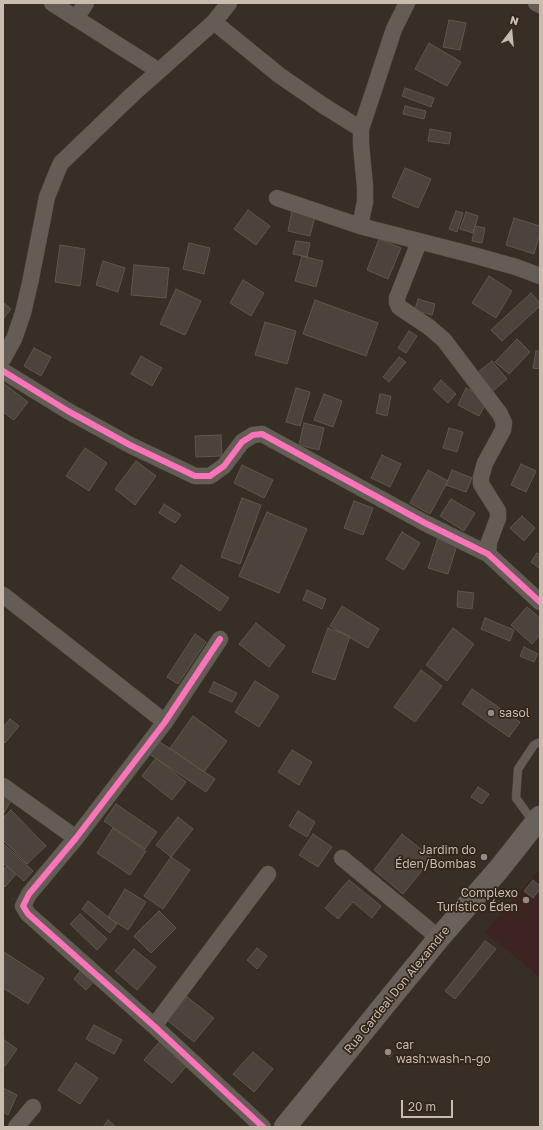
<!DOCTYPE html>
<meta charset="utf-8">
<style>
body{margin:0}
#map{position:relative;width:543px;height:1130px;overflow:hidden;background:#372e26;font-family:"Golos Text",sans-serif}
canvas{display:block}
.frame{position:absolute;inset:0;border:4px solid #c9bcaf;pointer-events:none}
.north{position:absolute;left:491px;top:12px;width:40px;height:40px;-webkit-text-stroke:3px #322519;paint-order:stroke;rotate:16deg;font-size:11px;font-weight:700;line-height:16px;text-align:center;color:#c9bcaf}
.north::after{content:'';display:block;margin:auto;width:14px;height:18px;background:#c9bcaf;clip-path:polygon(50% 0,100% 100%,50% 72%,0 100%)}
.scale{position:absolute;left:401px;top:1100px;width:52px;height:18px;box-sizing:border-box;border:2px solid #c9bcaf;border-top:0;padding-left:5px;font-size:12px;line-height:14px;white-space:nowrap;color:#c9bcaf;-webkit-text-stroke:3px #322519;paint-order:stroke}
</style>
<div id="map">
<canvas width="543" height="1130"></canvas>
<div class="frame"></div>
<div class="north">N</div>
<div class="scale">20 m</div>
</div>
<script>
const ctx = document.querySelector('canvas').getContext('2d');
ctx.lineJoin = 'round';
function fillPath(path, color) { ctx.fillStyle = color; ctx.fill(path, 'evenodd'); }
const poly = rows => new Path2D(rows.map(r => 'M' + r).join(''));
function trace(path, color, width, dash) { ctx.strokeStyle = color; ctx.lineWidth = width; ctx.lineCap = dash ? 'butt' : 'round'; ctx.setLineDash(dash || []); ctx.stroke(path); }
function write(font, color, halo, rows, align = 'center') {
  ctx.font = font + ' "Golos Text",sans-serif'; ctx.lineWidth = 3.5; ctx.setLineDash([]); ctx.textBaseline = 'middle'; ctx.strokeStyle = halo; ctx.fillStyle = color; for (const [text, x, y, turn = 0] of rows) {
    ctx.save(); ctx.translate(x, y); ctx.rotate((+turn || 0) * Math.PI / 180); ctx.textAlign = isNaN(turn) ? turn : align; if (halo) ctx.strokeText(text, 0, 0); ctx.fillText(text, 0, 0); ctx.restore();
  }
}
fillPath(poly([
 [540,869,540,977,485,932]
]), '#3d2423');
const building = poly([
 [449,20,466,23,460,50,443,47,449,20],
 [429,43,461,62,447,86,415,69,429,43],
 [405,88,434,98,431,107,402,96,405,88],
 [405,106,426,111,424,119,403,114,405,106],
 [430,129,451,133,449,144,428,141,430,129],
 [405,168,431,179,418,208,392,197,405,168],
 [248,210,270,226,256,245,234,229,248,210],
 [292,211,315,216,310,236,288,231,292,211],
 [456,211,463,213,457,232,449,229,456,211],
 [466,212,478,216,473,233,460,229,466,212],
 [514,218,540,226,540,233,534,254,506,245,514,218],
 [475,226,485,228,482,243,472,241,475,226],
 [379,239,401,248,388,279,367,270,379,239],
 [296,241,310,243,307,257,293,254,296,241],
 [189,243,210,248,204,274,183,269,189,243],
 [60,245,85,249,80,286,55,282,60,245],
 [302,256,323,261,316,287,295,281,302,256],
 [103,261,125,268,118,292,96,285,103,261],
 [134,265,169,268,166,298,131,295,134,265],
 [489,276,512,291,496,318,472,303,489,276],
 [243,280,264,293,251,316,230,303,243,280],
 [176,289,201,301,185,335,160,324,176,289],
 [531,293,540,303,540,306,502,341,491,330,531,293],
 [418,299,435,304,432,315,415,310,418,299],
 [315,300,378,323,366,356,303,334,315,300],
 [3,302,11,309,3,319,3,302],
 [265,322,296,331,287,364,255,355,265,322],
 [409,331,417,336,406,353,398,348,409,331],
 [517,339,530,352,509,374,495,362,517,339],
 [34,348,51,357,41,376,24,366,34,348],
 [536,351,540,351,540,369,533,368,536,351],
 [141,356,162,368,152,386,131,374,141,356],
 [399,357,406,362,389,382,383,377,399,357],
 [492,361,507,379,493,391,478,372,492,361],
 [441,380,456,394,448,403,433,389,441,380],
 [3,383,28,402,14,420,3,412,3,383],
 [296,388,310,392,300,426,286,422,296,388],
 [466,388,488,400,479,416,458,405,466,388],
 [324,394,342,401,333,427,314,420,324,394],
 [380,394,391,396,387,416,376,413,380,394],
 [304,423,324,428,319,450,299,445,304,423],
 [449,428,463,432,457,452,443,448,449,428],
 [221,435,222,456,196,457,195,436,221,435],
 [85,448,107,463,89,491,66,476,85,448],
 [382,455,401,464,390,487,371,478,382,455],
 [136,461,156,476,135,505,115,489,136,461],
 [521,464,536,471,526,492,511,485,521,464],
 [242,465,273,480,264,498,234,483,242,465],
 [428,470,448,481,430,514,410,503,428,470],
 [452,470,472,478,466,492,446,485,452,470],
 [242,498,261,505,240,564,221,557,242,498],
 [451,499,475,513,464,531,440,516,451,499],
 [354,501,373,508,363,535,344,528,354,501],
 [164,504,181,515,175,523,159,513,164,504],
 [267,512,307,529,279,593,239,576,267,512],
 [522,516,535,528,524,541,510,528,522,516],
 [402,532,420,543,404,570,386,559,402,532],
 [438,538,457,545,448,574,428,568,438,538],
 [537,553,540,555,540,569,531,562,537,553],
 [181,565,229,598,220,611,172,578,181,565],
 [307,590,326,599,322,609,303,600,307,590],
 [458,591,474,593,472,609,457,607,458,591],
 [342,606,379,629,368,648,330,626,342,606],
 [527,607,540,618,540,635,532,644,511,625,527,607],
 [485,618,514,630,510,641,481,629,485,618],
 [256,623,285,646,269,667,239,644,256,623],
 [328,628,350,636,335,680,312,672,328,628],
 [453,628,474,644,447,681,426,665,453,628],
 [195,634,206,642,178,684,167,677,195,634],
 [524,647,538,654,534,662,520,656,524,647],
 [421,670,442,686,415,722,394,707,421,670],
 [255,681,279,696,259,727,235,712,255,681],
 [214,682,237,693,232,702,209,692,214,682],
 [472,689,520,722,509,737,462,704,472,689],
 [193,716,227,741,204,772,170,748,193,716],
 [10,719,19,726,5,743,3,741,3,727,10,719],
 [157,740,215,779,206,792,148,753,157,740],
 [292,750,312,762,299,785,278,772,292,750],
 [156,758,186,782,172,800,142,776,156,758],
 [478,787,489,794,482,804,471,797,478,787],
 [6,793,13,798,3,814,3,798,6,793],
 [116,804,157,832,145,849,104,821,116,804],
 [11,810,46,846,27,864,3,840,3,818,11,810],
 [298,811,315,822,307,837,289,826,298,811],
 [178,817,193,829,171,857,156,845,178,817],
 [113,828,146,851,130,875,97,853,113,828],
 [313,834,332,847,318,867,299,855,313,834],
 [402,834,432,858,403,894,374,870,402,834],
 [3,843,33,871,24,881,3,863,3,843],
 [171,857,190,870,163,909,144,896,171,857],
 [7,866,16,874,5,887,3,885,3,870,7,866],
 [349,880,381,906,372,918,353,902,338,919,325,908,349,880],
 [533,880,540,886,540,889,533,898,524,891,533,880],
 [125,889,146,902,128,930,108,917,125,889],
 [88,901,117,924,110,933,82,909,88,901],
 [159,911,176,928,151,953,134,936,159,911],
 [80,914,107,939,97,950,70,924,80,914],
 [485,941,496,949,455,999,445,991,485,941],
 [257,948,267,956,257,969,247,960,257,948],
 [134,949,156,967,137,990,115,971,134,949],
 [4,952,44,978,28,1004,3,988,3,954,4,952],
 [82,969,95,980,86,990,74,979,82,969],
 [187,997,214,1018,194,1042,167,1020,187,997],
 [94,1025,122,1040,114,1054,86,1039,94,1025],
 [3,1039,17,1049,5,1066,3,1064,3,1039],
 [161,1040,189,1063,172,1083,144,1060,161,1040],
 [387,1048,393,1053,390,1057,383,1052,387,1048],
 [253,1052,273,1069,254,1092,233,1074,253,1052],
 [76,1063,98,1078,80,1104,58,1090,76,1063],
 [3,1088,17,1095,8,1115,3,1112,3,1088],
 [108,1120,115,1126,114,1127,103,1127,108,1120]
]);
fillPath(building, '#4c433d');
trace(building, '#5f564e', 1);
const service = poly([
 [534,823,516,798,518,769,534,745,540,742]
]);
const minor = poly([
 [52,3,159,71],
 [536,3,540,5],
 [76,18,86,3],
 [214,22,279,75,324,106,361,129],
 [277,198,360,226,473,255,516,267,540,276],
 [360,226,365,202,365,187,361,144,361,129,394,29,407,3],
 [419,242,397,298,397,302,399,307,429,327,444,340,500,414,504,423,503,430,485,463,481,477,481,484,498,511,498,518,489,542,488,554],
 [3,359,14,339,23,313,30,283,47,197,57,172,61,163,133,94,214,22,229,3],
 [3,371,68,411,130,445,195,476,210,476,224,466,242,442,253,435,262,434,425,523,488,554,540,602],
 [3,595,165,722],
 [220,639,165,722,76,838,29,894,23,906,28,914,154,1026,263,1127],
 [3,786,76,838],
 [342,858,439,938],
 [154,1026,268,874],
 [16,1127,33,1107]
]);
const secondary = poly([
 [285,1127,439,938,499,869,540,817]
]);
trace(service, '#504943', 9);
trace(minor, '#504943', 17);
trace(secondary, '#534b43', 23);
trace(service, '#645d56', 8);
trace(minor, '#645d56', 16);
trace(secondary, '#69615b', 22);
trace(poly([
 [3,371,68,411,130,445,195,476,210,476,224,466,242,442,253,435,262,434,425,523,488,554,540,602],
 [220,639,165,722,76,838,29,894,23,906,28,914,154,1026,263,1127]
]), '#fb73b8', 6);
for (const [x, y, r, color] of [
 [491,713,4,"#968a7f"],
 [484,857,4,"#968a7f"],
 [526,900,4,"#968a7f"],
 [388,1052,4,"#968a7f"]
]) { const dot = new Path2D(); dot.arc(x, y, r, 0, 2 * Math.PI); ctx.fillStyle = color; ctx.fill(dot); trace(dot, '#322519', 1.5); }
write('12px', '#c9bcaf', '#322519', [
 ["sasol",499,713],
 ["Jardim do",476,850,"right"],
 ["Éden/Bombas",476,864,"right"],
 ["Complexo",518,893,"right"],
 ["Turístico Éden",518,907,"right"],
 ["car",396,1045],
 ["wash:wash-n-go",396,1059]
], 'left');
write('12px', '#c9bcaf', '#322519', [
 ["Rua Cardeal Don Alexamdre",397,990,-51]
]);
</script>
